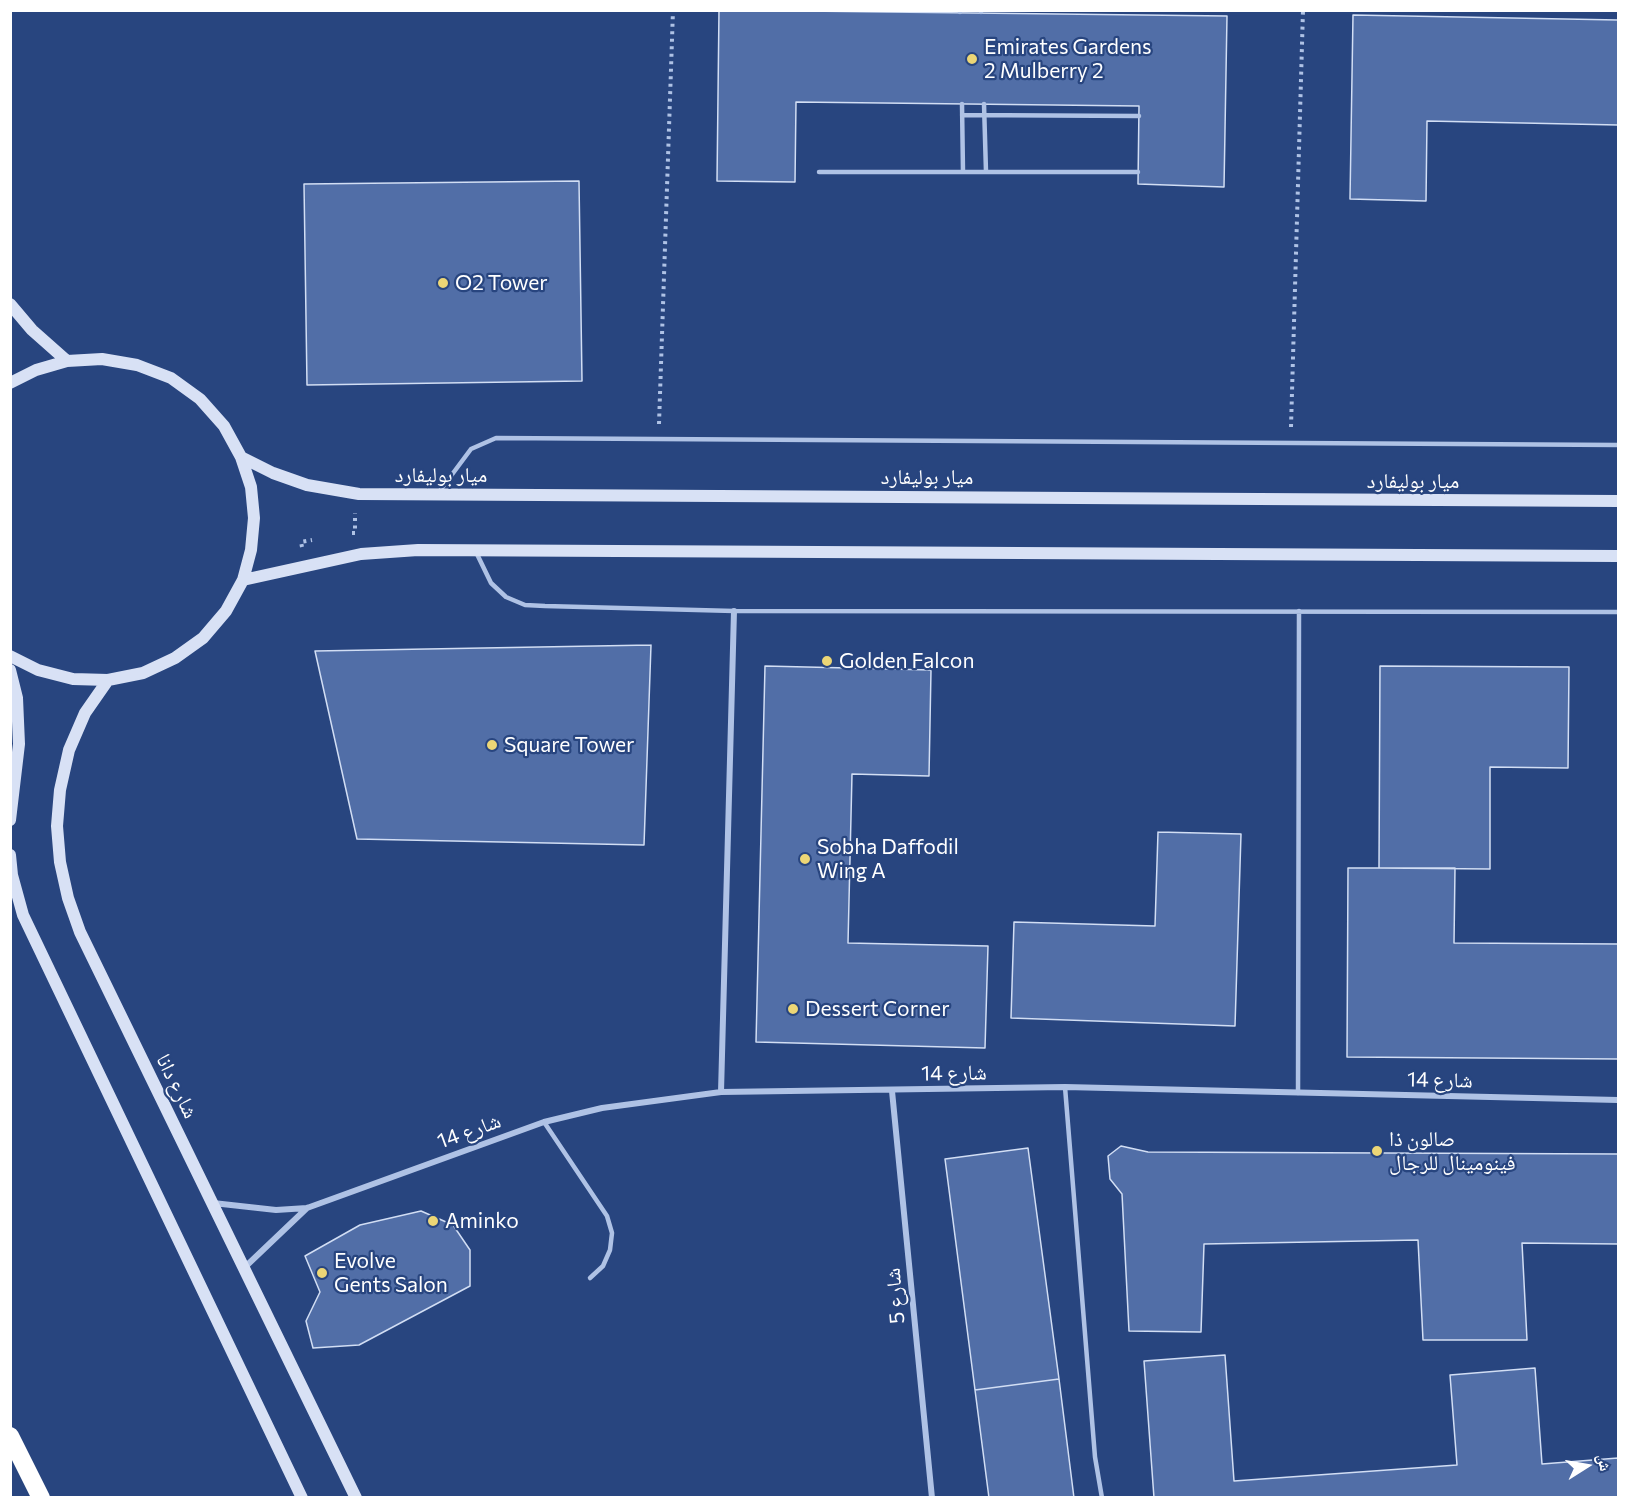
<!DOCTYPE html>
<meta charset="utf-8">
<style>
body{margin:0}
#map{position:relative;width:1629px;height:1508px;overflow:hidden;background:#28457f;font-family:Commissioner,"Noto Naskh Arabic",sans-serif}
canvas{display:block}
.frame{position:absolute;inset:0;border:12px solid #fff;pointer-events:none}
.north{position:absolute;left:1557px;top:1436px;width:60px;height:60px;-webkit-text-stroke:4px #28457f;paint-order:stroke;rotate:79deg;font-size:16px;font-weight:700;line-height:24px;text-align:center;color:#fff}
.north::after{content:'';display:block;margin:auto;width:21px;height:27px;background:#fff;clip-path:polygon(50% 0,100% 100%,50% 72%,0 100%)}
</style>
<div id="map">
<canvas width="1629" height="1508"></canvas>
<div class="frame"></div>
<div class="north">ش</div>
</div>
<script>
const ctx = document.querySelector('canvas').getContext('2d');
ctx.lineJoin = 'round';
function fillPath(path, color) { ctx.fillStyle = color; ctx.fill(path, 'evenodd'); }
const poly = rows => new Path2D(rows.map(r => 'M' + r).join(''));
function trace(path, color, width, dash) { ctx.strokeStyle = color; ctx.lineWidth = width; ctx.lineCap = dash ? 'butt' : 'round'; ctx.setLineDash(dash || []); ctx.stroke(path); }
function write(font, color, halo, rows, align = 'center') {
  ctx.font = font + ' Commissioner,"Noto Naskh Arabic",sans-serif'; ctx.lineWidth = 4.5; ctx.setLineDash([]); ctx.textBaseline = 'middle'; ctx.strokeStyle = halo; ctx.fillStyle = color; for (const [text, x, y, turn = 0] of rows) {
    ctx.save(); ctx.translate(x, y); ctx.rotate((+turn || 0) * Math.PI / 180); ctx.textAlign = isNaN(turn) ? turn : align; if (halo) ctx.strokeText(text, 0, 0); ctx.fillText(text, 0, 0); ctx.restore();
  }
}
const building = poly([
 [719,10,1227,16,1224,187,1138,184,1139,106,796,102,795,182,717,181,719,10],
 [1353,15,1618,20,1618,125,1427,121,1426,201,1350,199,1353,15],
 [579,181,582,381,307,385,304,184,579,181],
 [651,645,644,845,357,839,315,651,651,645],
 [765,666,931,670,929,776,852,774,848,943,988,946,985,1048,756,1042,765,666],
 [1380,666,1569,667,1568,768,1490,767,1490,869,1379,868,1380,666],
 [1158,832,1241,834,1235,1026,1011,1018,1014,922,1155,926,1158,832],
 [1348,868,1455,868,1454,943,1618,944,1618,1059,1347,1057,1348,868],
 [1121,1146,1148,1152,1618,1154,1618,1244,1522,1243,1527,1340,1423,1340,1418,1240,1204,1244,1201,1332,1129,1331,1122,1194,1110,1179,1108,1156,1121,1146],
 [1028,1148,1059,1379,975,1390,945,1159,1028,1148],
 [421,1211,453,1225,470,1250,470,1286,359,1345,313,1348,306,1321,320,1292,305,1256,360,1225,421,1211],
 [1225,1355,1234,1481,1457,1465,1450,1375,1535,1368,1542,1464,1618,1458,1618,1498,1154,1498,1144,1361,1225,1355],
 [1059,1379,1074,1498,989,1498,975,1390,1059,1379]
]);
fillPath(building, '#516ea7');
trace(building, '#d2def4', 1.5);
trace(poly([
 [659,424,673,10],
 [1291,427,1303,10],
 [352,533,355,533,355,513],
 [302,547,301,542,312,540]
]), '#afc2e5', 4, [3, 4.5]);
trace(poly([
 [960,10,960,12],
 [981,10,981,12],
 [962,104,963,172],
 [984,104,986,172],
 [962,115,1139,116],
 [819,172,1138,172],
 [439,492,471,449,496,438,1618,445],
 [476,552,491,583,506,597,525,605,545,606,734,611,1618,612],
 [1065,1087,1095,1457,1102,1498],
 [1298,1093,1299,611],
 [544,1122,607,1216,612,1233,610,1250,603,1266,590,1278]
]), '#afc2e5', 4.5);
trace(poly([
 [892,1091,932,1498],
 [721,1092,734,611],
 [213,1203,276,1210,307,1208,544,1122,602,1108,721,1092,1065,1087,1618,1100],
 [244,1268,307,1208]
]), '#afc2e5', 6);
trace(poly([
 [10,304,32,330,67,361],
 [10,383,36,370,67,361,102,359,137,365,171,378,200,399,224,426,241,457,251,487,254,518,251,550,243,580,226,611,203,638,175,658,143,673,108,680,73,679,38,670,10,656],
 [241,457,273,473,307,485,359,494,1618,501],
 [243,580,361,554,418,550,1618,556],
 [10,670,17,698,19,744,10,820],
 [108,680,85,713,69,750,60,790,57,826,60,862,68,898,80,932,356,1498],
 [10,855,12,875,23,915,302,1498]
]), '#d8e1f5', 12);
trace(poly([
 [10,1436,41,1498]
]), '#fff', 18);
for (const [x, y, r, color] of [
 [972,59,6,"#ecd676"],
 [443,283,6,"#ecd676"],
 [827,661,6,"#ecd676"],
 [492,745,6,"#ecd676"],
 [805,859,6,"#ecd676"],
 [793,1009,6,"#ecd676"],
 [1377,1151,6,"#ecd676"],
 [433,1221,6,"#ecd676"],
 [322,1273,6,"#ecd676"]
]) { const dot = new Path2D(); dot.arc(x, y, r, 0, 2 * Math.PI); ctx.fillStyle = color; ctx.fill(dot); trace(dot, '#28457f', 2); }
write('21px', '#fff', '#28457f', [
 ["Emirates Gardens",984,47],
 ["2 Mulberry 2",984,71],
 ["O2 Tower",455,283],
 ["Golden Falcon",839,661],
 ["Square Tower",504,745],
 ["Sobha Daffodil",817,847],
 ["Wing A",817,871],
 ["Dessert Corner",805,1009],
 ["صالون ذا",1389,1139],
 ["فينومينال للرجال",1389,1163],
 ["Aminko",445,1221],
 ["Evolve",334,1261],
 ["Gents Salon",334,1285]
], 'left');
write('21px', '#fff', '#28457f', [
 ["ميار بوليفارد",441,475],
 ["ميار بوليفارد",927,477],
 ["ميار بوليفارد",1413,481],
 ["شارع 14",954,1073,-1],
 ["شارع 14",1440,1080,1],
 ["شارع دانا",177,1086,64],
 ["شارع 14",469,1131,-20],
 ["شارع 5",895,1296,-95]
]);
</script>
